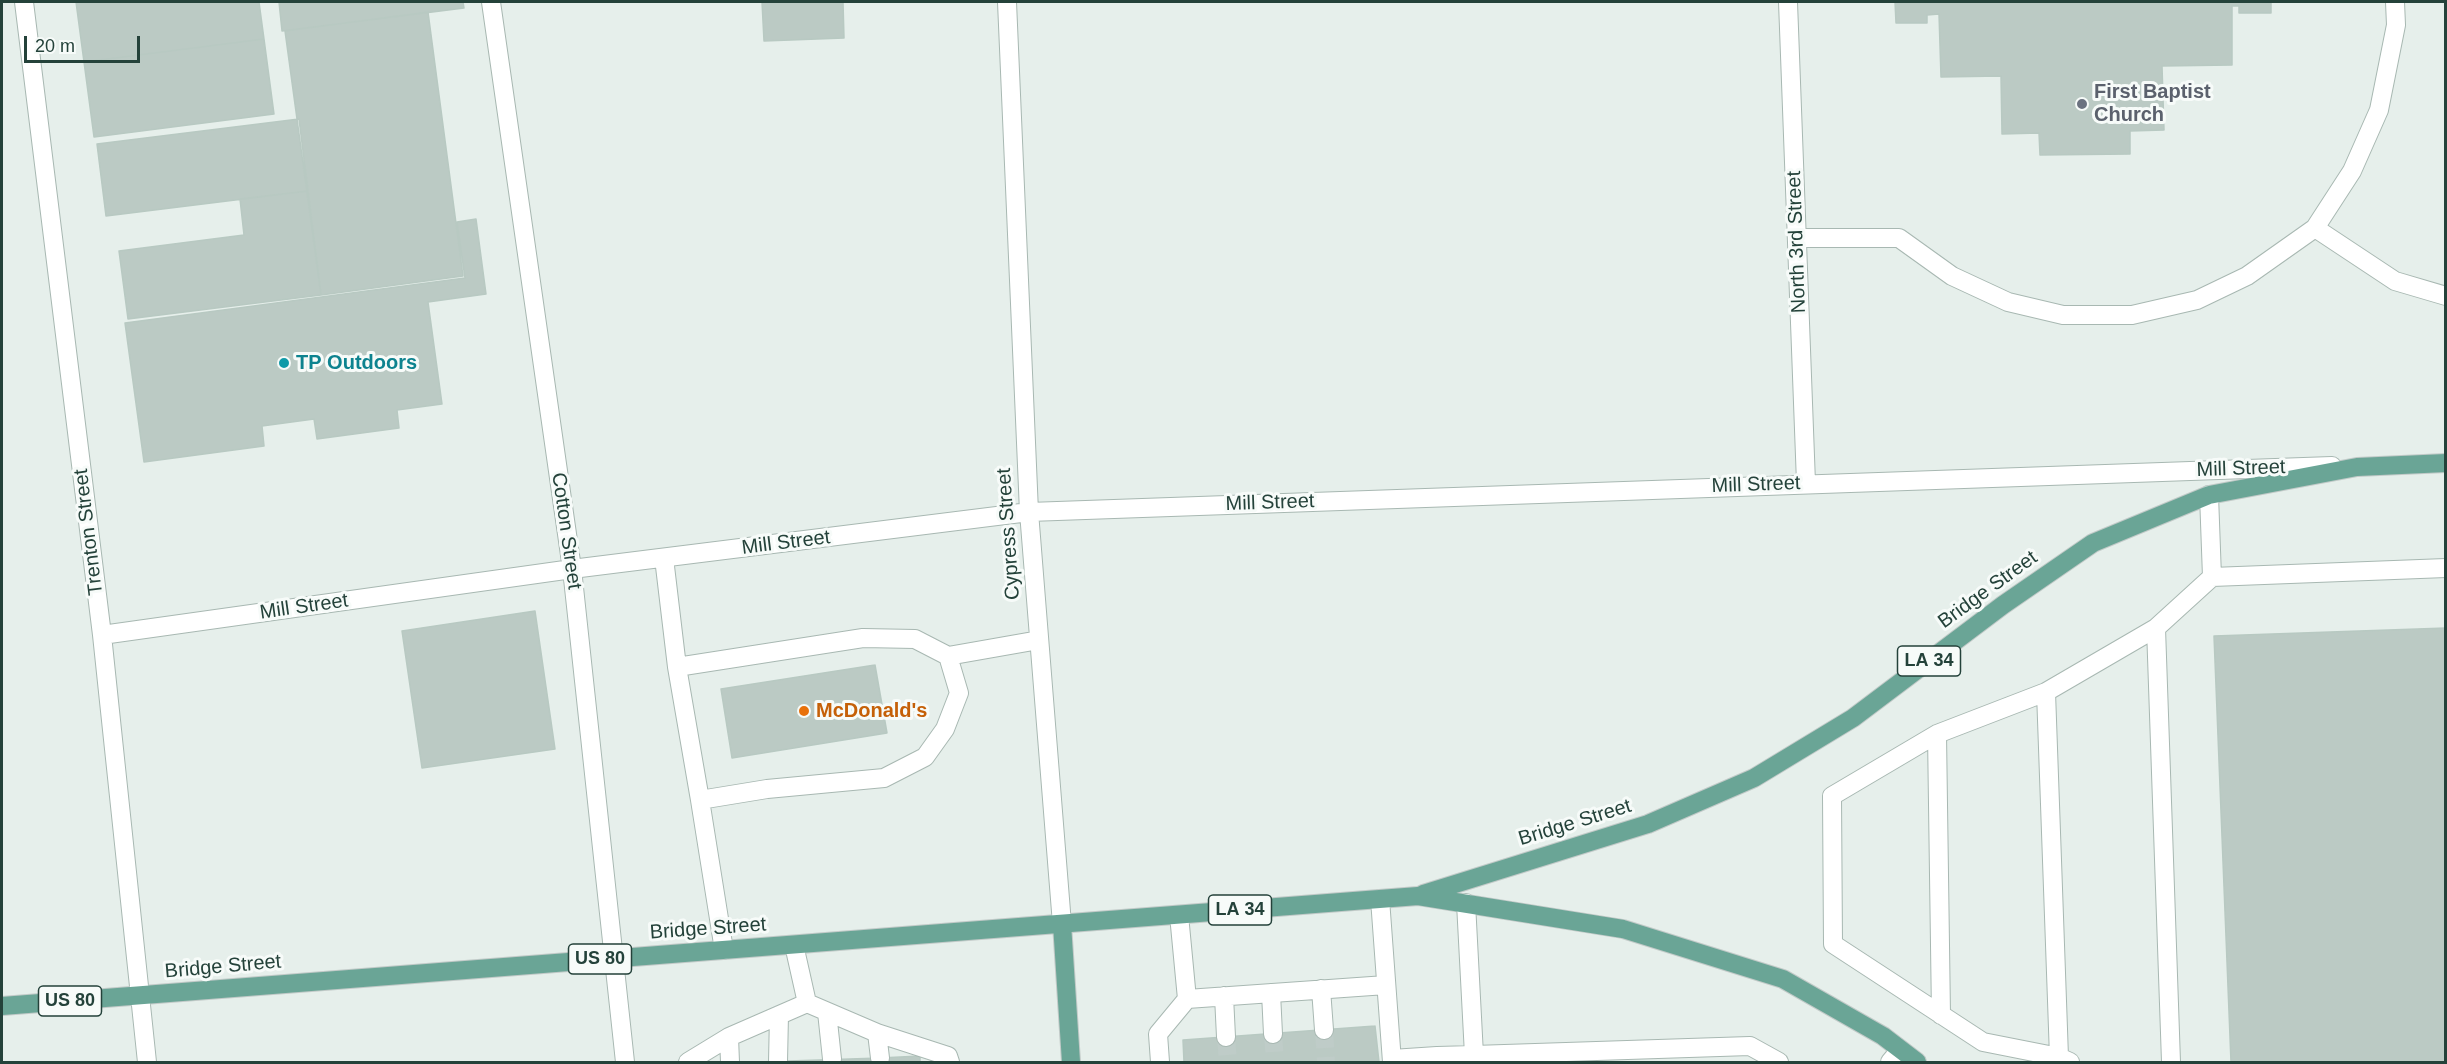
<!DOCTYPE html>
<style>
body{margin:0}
#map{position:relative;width:2447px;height:1064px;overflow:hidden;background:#e6efeb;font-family:Arial,sans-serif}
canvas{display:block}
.frame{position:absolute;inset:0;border:3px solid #24423a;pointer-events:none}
.scale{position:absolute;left:24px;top:36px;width:116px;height:27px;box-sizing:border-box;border:3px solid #24423a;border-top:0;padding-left:8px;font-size:18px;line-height:21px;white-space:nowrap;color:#24423a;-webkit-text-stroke:4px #f7fbf9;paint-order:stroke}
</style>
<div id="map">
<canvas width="2447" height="1064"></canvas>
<div class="frame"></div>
<div class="scale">20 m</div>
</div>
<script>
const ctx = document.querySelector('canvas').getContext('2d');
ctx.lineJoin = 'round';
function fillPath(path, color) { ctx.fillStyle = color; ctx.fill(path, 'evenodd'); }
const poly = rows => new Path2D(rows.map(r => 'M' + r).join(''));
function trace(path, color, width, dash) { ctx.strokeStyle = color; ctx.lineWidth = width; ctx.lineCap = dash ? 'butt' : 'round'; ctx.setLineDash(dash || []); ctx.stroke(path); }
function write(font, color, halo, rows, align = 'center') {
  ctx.font = font + ' Arial,sans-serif'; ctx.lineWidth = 6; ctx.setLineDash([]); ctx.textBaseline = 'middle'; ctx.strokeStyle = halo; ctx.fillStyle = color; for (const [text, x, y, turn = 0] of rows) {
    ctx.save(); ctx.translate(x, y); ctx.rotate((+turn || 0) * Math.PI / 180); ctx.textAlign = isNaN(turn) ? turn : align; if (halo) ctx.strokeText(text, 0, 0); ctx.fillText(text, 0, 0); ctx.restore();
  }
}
const building = poly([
 [76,2,259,2,264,39,84,62,76,2],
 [279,2,463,2,464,8,282,31,279,2],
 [762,2,843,2,844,38,764,41,762,2],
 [1895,2,2271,2,2271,13,2239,13,2239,6,2232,6,2232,65,2162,66,2164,130,2130,131,2130,154,2040,155,2039,133,2002,134,2001,76,1941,77,1939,14,1927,15,1927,23,1896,23,1895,2],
 [428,12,463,276,321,295,285,31,428,12],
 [264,39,274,114,94,137,84,62,264,39],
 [299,119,308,191,106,216,97,144,299,119],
 [308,191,321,295,128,319,119,251,244,235,240,199,308,191],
 [476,219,486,294,428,302,442,404,397,410,399,428,317,439,314,419,262,426,264,446,144,462,125,323,465,278,457,222,476,219],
 [535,611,555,749,422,768,402,631,535,611],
 [2446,628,2446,1062,2231,1062,2214,636,2446,628],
 [875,665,887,733,732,758,721,689,875,665],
 [1375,1026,1379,1062,1184,1062,1183,1040,1375,1026],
 [920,1056,920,1062,758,1062,880,1058,920,1056]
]);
fillPath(building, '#bbcac4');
trace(building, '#b8c9c2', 1.5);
trace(poly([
 [1324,1030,1326,1062],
 [1273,1034,1275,1062],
 [1226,1037,1228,1062]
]), '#bfccc8', 18, [18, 9]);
const minor = poly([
 [24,2,102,635,147,1062],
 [491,2,572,569,625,1062],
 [1007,2,1029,512,1062,924],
 [1788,2,1806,483],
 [2315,228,2395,281,2446,296],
 [1797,238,1899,238,1952,276,2008,302,2063,315,2132,315,2197,300,2247,276,2315,228,2352,171,2379,110,2396,25,2395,2],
 [2209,495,2212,577],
 [664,558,677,667,700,800],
 [2156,628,2171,1062],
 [102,635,572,569,1029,512,2332,466],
 [948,656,1039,640],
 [677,667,863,638,915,639,948,656,959,693,945,729,925,757,884,778,767,789,700,800,724,950],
 [2046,692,2059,1057],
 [1937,734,1941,1015],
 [1380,899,1392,1062],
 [1466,903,1474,1055,1750,1046,1779,1062],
 [794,945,807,1003,877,1033,880,1058],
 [1321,989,1324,1030],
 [1271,993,1273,1034],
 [1224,996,1226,1037],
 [1187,999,1386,985],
 [827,1012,832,1059],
 [877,1033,948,1056,950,1062],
 [1392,1059,1437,1056],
 [688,1062,729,1037],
 [730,1062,729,1037,807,1003],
 [778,1062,779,1015],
 [1160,1062,1158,1034,1187,999,1179,915],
 [1437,1062,1437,1056,1474,1055],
 [1890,1062,1900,1050],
 [2070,1062,2059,1057,1983,1042,1833,944,1832,796,1937,734,2046,692,2156,628,2212,577,2446,568]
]);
const major = poly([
 [1423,894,1648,824,1754,778,1853,718,2003,605,2093,543,2209,495,2357,467,2446,463],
 [1062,924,1071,1062],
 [2,1006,1418,896,1623,929,1783,979,1883,1036,1917,1062]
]);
trace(minor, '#a8b8b2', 20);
trace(major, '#c2cac8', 20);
trace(minor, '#fff', 18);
trace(major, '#6aa596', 18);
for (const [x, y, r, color] of [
 [2082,104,6,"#6b7280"],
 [284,363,6,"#0f9aa8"],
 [804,711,6,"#e8710a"]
]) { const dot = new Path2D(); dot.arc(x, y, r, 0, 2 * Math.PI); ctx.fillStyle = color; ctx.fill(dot); trace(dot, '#f7fbf9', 2); }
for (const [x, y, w] of [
 [1929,661,63],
 [1240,910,63],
 [600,959,63],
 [70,1001,63]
]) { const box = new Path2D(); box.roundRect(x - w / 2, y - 15, w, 30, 4.5); ctx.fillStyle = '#f7fbf9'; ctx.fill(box); trace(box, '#24423a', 1.5); }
write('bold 18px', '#24423a', null, [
 ["LA 34",1929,661],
 ["LA 34",1240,910],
 ["US 80",600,959],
 ["US 80",70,1001]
]);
write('bold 20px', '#5b616d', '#f7fbf9', [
 ["First Baptist",2094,92],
 ["Church",2094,115]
], 'left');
write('20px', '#24423a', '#f7fbf9', [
 ["North 3rd Street",1797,242,-92],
 ["Mill Street",2241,469,-2],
 ["Mill Street",1756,485,-2],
 ["Mill Street",1270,503,-2],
 ["Cotton Street",566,531,82],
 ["Trenton Street",89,532,-97],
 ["Cypress Street",1009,534,-94],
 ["Mill Street",786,543,-7],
 ["Bridge Street",1988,590,-36],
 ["Mill Street",304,607,-8],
 ["Bridge Street",1575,823,-17],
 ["Bridge Street",708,929,-4],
 ["Bridge Street",223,967,-5]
]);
write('bold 20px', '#0d838f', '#f7fbf9', [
 ["TP Outdoors",296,363]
], 'left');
write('bold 20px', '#c56008', '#f7fbf9', [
 ["McDonald's",816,711]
], 'left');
</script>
